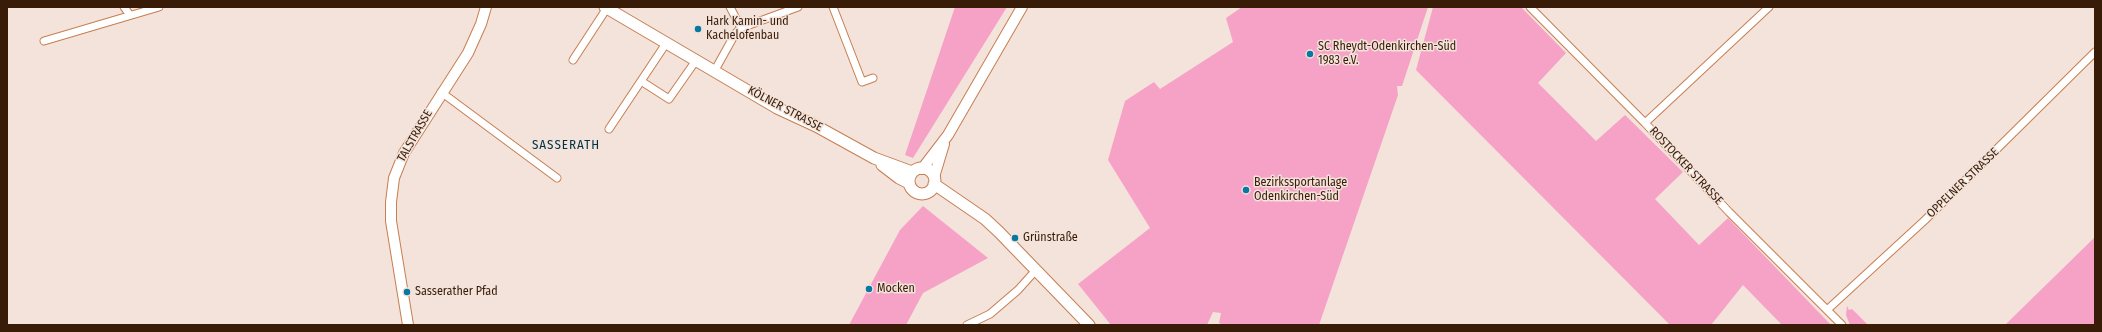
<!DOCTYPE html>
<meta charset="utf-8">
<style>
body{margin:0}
#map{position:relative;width:2102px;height:332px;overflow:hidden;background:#f3e3da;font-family:"Fira Sans Condensed",sans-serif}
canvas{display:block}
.frame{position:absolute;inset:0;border:8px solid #391c08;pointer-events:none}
</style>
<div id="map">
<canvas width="2102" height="332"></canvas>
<div class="frame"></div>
</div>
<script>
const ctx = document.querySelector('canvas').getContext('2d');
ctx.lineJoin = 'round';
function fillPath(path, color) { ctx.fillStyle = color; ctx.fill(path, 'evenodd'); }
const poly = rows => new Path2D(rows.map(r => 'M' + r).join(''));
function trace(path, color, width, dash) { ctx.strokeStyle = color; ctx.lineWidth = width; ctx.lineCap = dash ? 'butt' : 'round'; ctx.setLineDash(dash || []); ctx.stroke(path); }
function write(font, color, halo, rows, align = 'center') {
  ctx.font = font + ' "Fira Sans Condensed",sans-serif'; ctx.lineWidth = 3; ctx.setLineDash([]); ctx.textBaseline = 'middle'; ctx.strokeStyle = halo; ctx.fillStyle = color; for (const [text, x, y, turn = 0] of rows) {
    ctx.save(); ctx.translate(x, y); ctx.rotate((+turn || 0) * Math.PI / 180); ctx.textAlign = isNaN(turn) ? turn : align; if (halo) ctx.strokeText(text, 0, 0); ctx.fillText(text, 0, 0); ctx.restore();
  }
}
fillPath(poly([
 [955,7,1007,7,913,158,905,155],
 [1242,7,1428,7,1402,86,1397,86,1398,95,1319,325,1224,325,1219,323,1221,313,1213,312,1207,325,1111,325,1078,284,1150,228,1108,160,1125,101,1154,82,1160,89,1233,42,1226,18],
 [1433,7,1521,7,1566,53,1538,83,1596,141,1625,115,1683,172,1655,199,1699,245,1728,218,1831,325,1782,325,1743,285,1711,325,1670,325,1416,70],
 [923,206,988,258,923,293,906,325,849,325,900,230],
 [2095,237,2095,325,2005,325],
 [1847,306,1849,310,1852,309,1868,325,1850,325,1846,315]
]), '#f6a2c7');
const street = poly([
 [124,7,130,15],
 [730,7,741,28],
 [833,7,862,82,873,78],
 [1530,7,1645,123,1729,212,1842,325],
 [44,41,159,7],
 [573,60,607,8],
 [715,70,735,34,741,28,798,7],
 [641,81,667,42],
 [441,92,557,178],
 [1645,123,1769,7],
 [609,129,641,81,669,99,697,59],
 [1827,310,1925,220,2095,52],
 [967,325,990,314,1018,290,1036,270]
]);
const secondary = poly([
 [922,169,948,135,1022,7],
 [934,177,944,144],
 [408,325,391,221,391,202,394,178,404,153,468,53,481,24,486,7]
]);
const primary = poly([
 [605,7,777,108,816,126,874,158,912,172],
 [882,165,899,178,909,183],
 '909 181a13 13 0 1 1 26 0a13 13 0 1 1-26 0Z',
 [934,184,985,219,999,232,1089,325]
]);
trace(street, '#c77e51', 9);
trace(secondary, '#c77e51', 12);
trace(primary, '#c77e51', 13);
trace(street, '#fff', 7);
trace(secondary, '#fff', 10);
trace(primary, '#fff', 11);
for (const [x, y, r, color] of [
 [698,29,4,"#0778a2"],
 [1310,54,4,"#0778a2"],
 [1246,190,4,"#0778a2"],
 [1015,238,4,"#0778a2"],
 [869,289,4,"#0778a2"],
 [407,292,4,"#0778a2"]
]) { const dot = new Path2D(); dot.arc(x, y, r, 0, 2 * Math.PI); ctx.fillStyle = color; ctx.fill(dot); trace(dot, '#f3e3da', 1.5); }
write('12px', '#391c08', '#f3e3da', [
 ["Hark Kamin- und",706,22],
 ["Kachelofenbau",706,36],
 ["SC Rheydt-Odenkirchen-Süd",1318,47],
 ["1983 e.V.",1318,61],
 ["Bezirkssportanlage",1254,183],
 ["Odenkirchen-Süd",1254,197],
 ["Grünstraße",1023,238],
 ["Mocken",877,289],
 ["Sasserather Pfad",415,292]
], 'left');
write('12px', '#391c08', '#f3e3da', [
 ["KÖLNER STRASSE",785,109,28],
 ["TALSTRASSE",415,136,-60],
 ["ROSTOCKER STRASSE",1686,166,47],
 ["OPPELNER STRASSE",1963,183,-44]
]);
ctx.letterSpacing = '1px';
write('13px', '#013246', '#f3e3da', [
 ["SASSERATH",566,145]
]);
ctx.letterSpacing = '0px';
</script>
